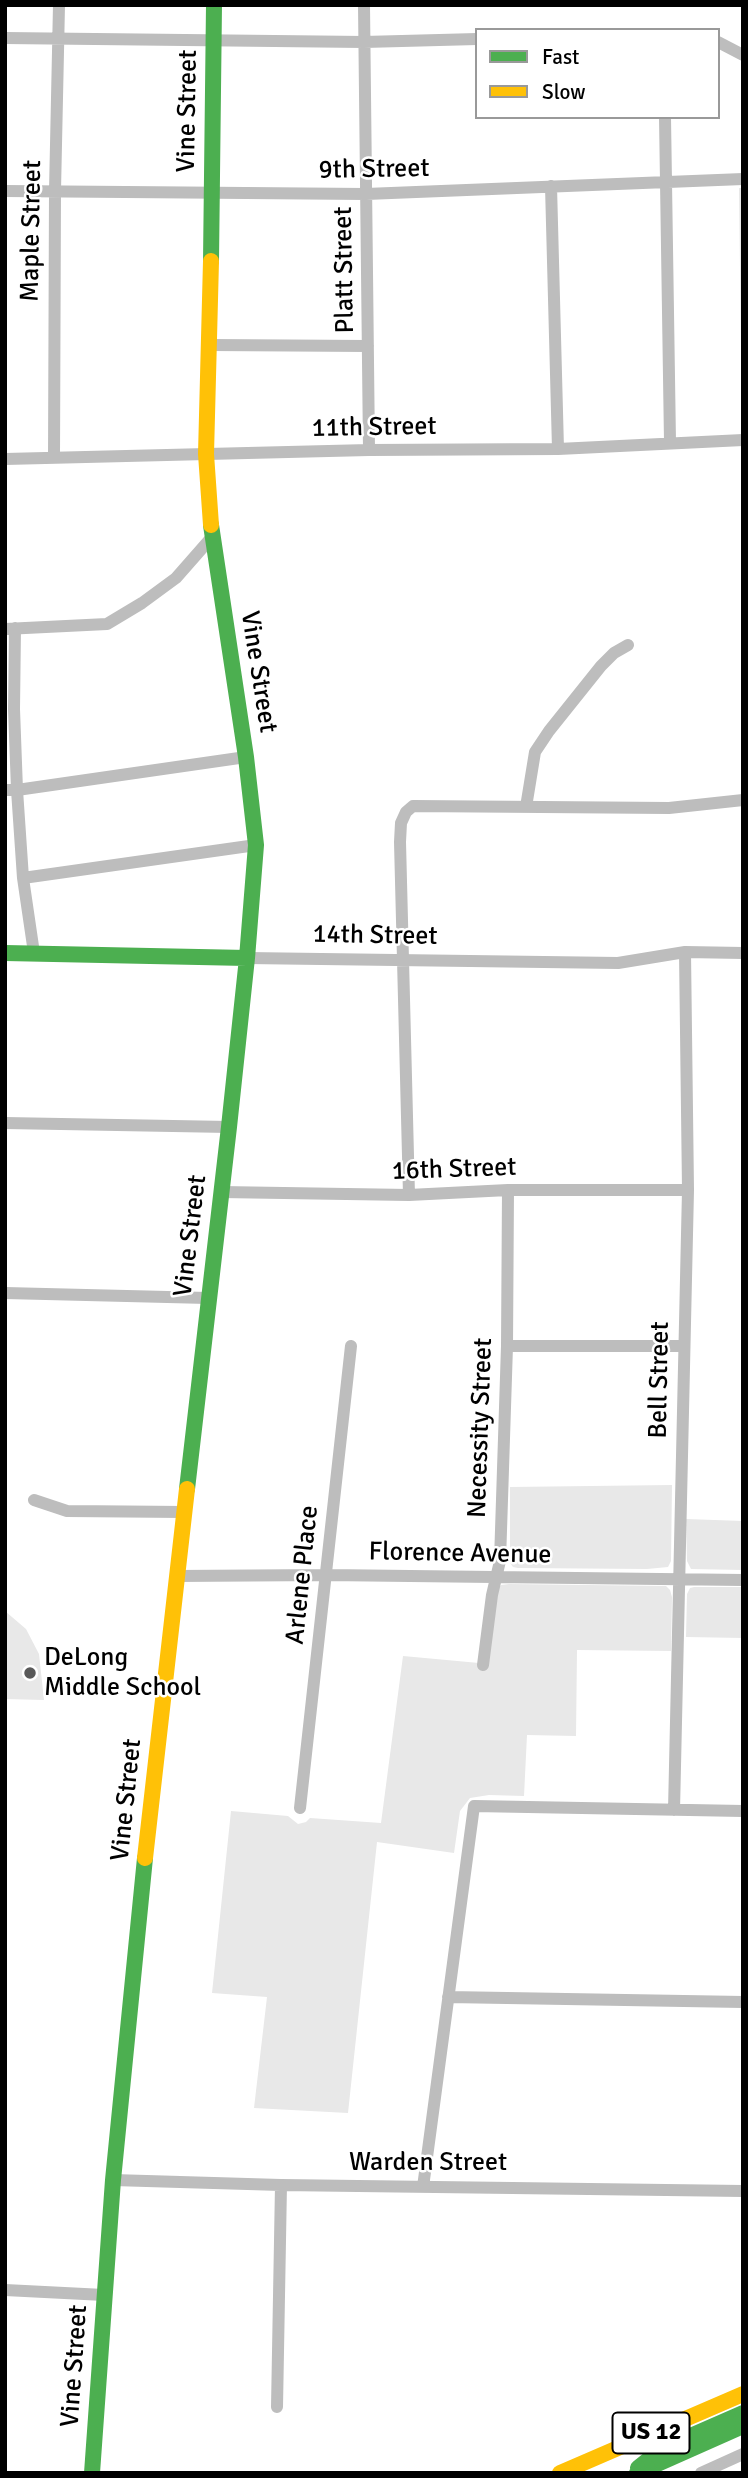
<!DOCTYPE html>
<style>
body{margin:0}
#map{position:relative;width:748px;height:2478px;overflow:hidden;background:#fff;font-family:Signika,sans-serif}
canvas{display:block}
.frame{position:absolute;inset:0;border:7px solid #000;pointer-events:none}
.legend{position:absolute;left:475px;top:28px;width:245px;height:91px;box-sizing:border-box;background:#fff;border:2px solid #999;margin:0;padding:9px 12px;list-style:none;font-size:21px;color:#000}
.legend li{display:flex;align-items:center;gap:14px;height:35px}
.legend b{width:35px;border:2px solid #999}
</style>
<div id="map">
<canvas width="748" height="2478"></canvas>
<div class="frame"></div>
<ul class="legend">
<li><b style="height:9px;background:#4caf50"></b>Fast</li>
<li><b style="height:9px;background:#ffc107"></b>Slow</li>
</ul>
</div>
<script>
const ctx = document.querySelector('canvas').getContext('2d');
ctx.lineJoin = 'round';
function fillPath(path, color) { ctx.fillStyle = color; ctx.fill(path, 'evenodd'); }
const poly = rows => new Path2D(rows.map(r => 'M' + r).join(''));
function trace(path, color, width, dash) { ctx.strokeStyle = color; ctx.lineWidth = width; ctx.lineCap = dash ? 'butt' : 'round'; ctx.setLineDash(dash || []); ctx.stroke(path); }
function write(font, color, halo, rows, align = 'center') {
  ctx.font = font + ' Signika,sans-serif'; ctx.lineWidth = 5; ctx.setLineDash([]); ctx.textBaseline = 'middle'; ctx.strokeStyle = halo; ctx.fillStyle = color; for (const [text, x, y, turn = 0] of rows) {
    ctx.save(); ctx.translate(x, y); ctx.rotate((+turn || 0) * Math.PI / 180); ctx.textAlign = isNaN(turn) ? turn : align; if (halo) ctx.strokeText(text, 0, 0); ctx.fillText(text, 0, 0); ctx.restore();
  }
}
fillPath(poly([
 [739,188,743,188,743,431,742,431],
 [672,1485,671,1561,668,1567,647,1569,518,1568,513,1567,510,1563,510,1487],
 [686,1519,743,1521,743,1570,691,1569,687,1561],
 [509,1584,666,1586,670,1590,672,1597,671,1651,577,1650,576,1736,527,1735,524,1796,489,1795,470,1798,460,1811,454,1853,377,1842,348,2113,254,2108,267,1997,212,1993,231,1811,288,1816,298,1824,306,1822,310,1818,381,1823,403,1656,479,1663,498,1589,501,1585],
 [694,1587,743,1587,743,1638,686,1637,687,1594,690,1588],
 [5,1611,26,1629,39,1654,44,1700,5,1699]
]), '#e8e8e8');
trace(poly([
 [364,5,369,450],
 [5,38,364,42,477,39],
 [718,42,743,55],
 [665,117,670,442],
 [551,186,558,449],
 [5,191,366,194,743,179],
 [210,345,368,346],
 [54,458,55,191,59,5],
 [5,459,369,450,558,449,743,440],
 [15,628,14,709,17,790,23,878,34,953],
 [5,629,107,624,142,603,176,578,212,537],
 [5,790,17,790,246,757],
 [526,807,535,752,549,731,601,666,614,653,628,645],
 [23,878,256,845],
 [247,958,618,963,685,952,743,953],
 [5,1123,229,1127],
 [221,1192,409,1195,508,1190,688,1190],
 [409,1195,400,842,401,823,406,812,413,806,669,808,743,800],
 [5,1293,208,1298],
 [507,1346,683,1346],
 [34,1500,67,1511,184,1512],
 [176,1576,327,1575,743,1580],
 [483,1665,492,1595,500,1561,507,1346,508,1190],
 [300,1808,351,1346],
 [674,1810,688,1190,685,952],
 [448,1997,743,2002],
 [113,2180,281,2185,743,2191],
 [423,2187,474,1806,743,1811],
 [5,2290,104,2295],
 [277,2407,281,2185],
 [701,2473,743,2454]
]), '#bdbdbd', 12);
trace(poly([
 [211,261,214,5],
 [5,953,247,958],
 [187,1489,229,1127,247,958,256,845,246,757,211,525],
 [638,2468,663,2448,743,2413],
 [92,2473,113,2180,145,1858],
 [637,2473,743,2426]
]), '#4caf50', 16);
trace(poly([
 [211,261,206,454,211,525],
 [145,1858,187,1489],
 [560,2473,743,2394]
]), '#ffc107', 16);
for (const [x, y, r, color] of [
 [30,1673,7,"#595959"]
]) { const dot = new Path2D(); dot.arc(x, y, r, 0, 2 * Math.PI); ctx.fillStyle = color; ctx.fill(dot); trace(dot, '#fff', 2.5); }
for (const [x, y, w] of [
 [651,2433,77]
]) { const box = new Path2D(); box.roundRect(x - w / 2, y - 20.5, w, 41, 5); ctx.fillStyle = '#fff'; ctx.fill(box); trace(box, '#000', 2); }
write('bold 24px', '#000', null, [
 ["US 12",651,2433]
]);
write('26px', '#000', '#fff', [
 ["Vine Street",188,111,-89],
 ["9th Street",374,170,-1],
 ["Maple Street",32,231,-89],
 ["Platt Street",345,270,-91],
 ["11th Street",374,428,-1],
 ["Vine Street",258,672,81],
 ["14th Street",375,936,1],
 ["16th Street",454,1170,-2],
 ["Vine Street",191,1236,-83],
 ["Bell Street",660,1380,-89],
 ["Necessity Street",481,1428,-88],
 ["Florence Avenue",460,1554,1],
 ["Arlene Place",303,1575,-84],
 ["Vine Street",127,1800,-84],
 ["Warden Street",428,2163],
 ["Vine Street",75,2366,-86]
]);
write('26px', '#000', '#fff', [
 ["DeLong",44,1658],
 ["Middle School",44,1688]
], 'left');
</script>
